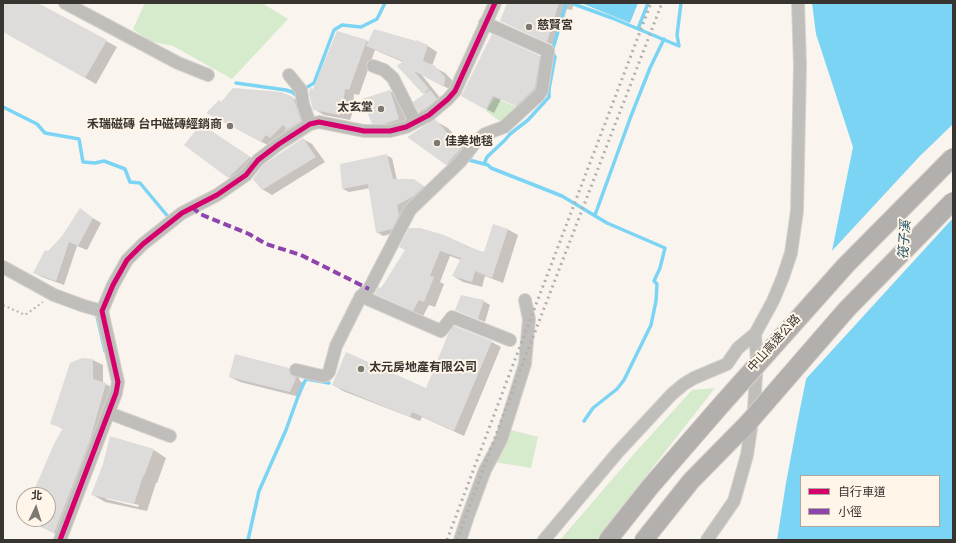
<!DOCTYPE html>
<meta charset="utf-8">
<style>
body{margin:0}
#map{position:relative;width:956px;height:543px;overflow:hidden;background:#faf4ee;font-family:Overpass,"Noto Sans TC",sans-serif}
canvas{display:block}
.frame{position:absolute;inset:0;border:4px solid #383530;pointer-events:none}
.legend{position:absolute;left:800px;top:475px;width:140px;height:52px;box-sizing:border-box;background:#fff5e9;border:1px solid #afa89f;margin:0;padding:5px 7px;list-style:none;font-size:12px;color:#383530}
.legend li{display:flex;align-items:center;gap:8px;height:20px}
.legend b{width:20px;border:1px solid #afa89f}
.north{position:absolute;left:16px;top:487px;width:40px;height:40px;box-sizing:border-box;background:#fff5e9;border:1px solid #afa89f;border-radius:50%;rotate:4deg;font-size:11px;font-weight:700;line-height:16px;text-align:center;color:#383530}
.north::after{content:'';display:block;margin:auto;width:14px;height:18px;background:#7c7872;clip-path:polygon(50% 0,100% 100%,50% 72%,0 100%)}
</style>
<div id="map">
<canvas width="956" height="543"></canvas>
<div class="frame"></div>
<ul class="legend">
<li><b style="height:5px;background:#d6006c"></b>自行車道</li>
<li><b style="height:5px;background:#8e44ad"></b>小徑</li>
</ul>
<div class="north">北</div>
</div>
<script>
const ctx = document.querySelector('canvas').getContext('2d');
ctx.lineJoin = 'round';
function fillPath(path, color) { ctx.fillStyle = color; ctx.fill(path, 'evenodd'); }
const poly = rows => new Path2D(rows.map(r => 'M' + r).join(''));
function trace(path, color, width, dash) { ctx.strokeStyle = color; ctx.lineWidth = width; ctx.lineCap = dash ? 'butt' : 'round'; ctx.setLineDash(dash || []); ctx.stroke(path); }
function write(font, color, halo, rows, align = 'center') {
  ctx.font = font + ' Overpass,"Noto Sans TC",sans-serif'; ctx.lineWidth = 4; ctx.setLineDash([]); ctx.textBaseline = 'middle'; ctx.strokeStyle = halo; ctx.fillStyle = color; for (const [text, x, y, turn = 0] of rows) {
    ctx.save(); ctx.translate(x, y); ctx.rotate((+turn || 0) * Math.PI / 180); ctx.textAlign = isNaN(turn) ? turn : align; if (halo) ctx.strokeText(text, 0, 0); ctx.fillText(text, 0, 0); ctx.restore();
  }
}
fillPath(poly([
 [145,3,262,3,288,19,232,79,173,46,149,41,133,29],
 [495,98,527,111,508,127,486,111],
 [715,388,596,540,560,540,633,455,692,390],
 [511,430,538,437,531,468,495,462]
]), '#d6eacc');
fillPath(poly([
 [581,3,638,3,630,23],
 [812,3,953,3,952,540,777,540,786,483,797,424,853,147,816,34],
 [801,476,939,476,939,526,801,526]
]), '#7bd4f4');
fillPath(poly([
 [953,124,953,218,804,381,830,253,919,157]
]), '#faf4ee');
fillPath(poly([
 [3,3,37,3,117,47,96,84,3,31],
 [509,3,574,3,572,10,567,9,555,46,501,21],
 [367,41,369,42,428,46,437,52,432,66,445,73,455,83,453,91,421,74,446,105,429,117,419,111,426,94,424,93,403,62,375,50,359,95,354,94,353,111,350,120,324,115,314,109,314,90],
 [539,56,547,61,542,92,524,109,501,99,494,113,469,100],
 [390,91,403,98,411,127,385,130,372,123],
 [293,98,305,105,312,128,273,148,219,119,222,103],
 [435,121,448,128,474,156,460,171,447,164],
 [202,125,259,163,239,183,229,177,186,145],
 [303,139,312,144,325,162,272,195,262,189],
 [386,155,392,158,397,180,414,180,429,190,420,199,403,208,404,219,398,232,383,236,377,232,370,188,349,192,343,189],
 [80,210,101,223,87,250,77,246,64,285,42,277,34,273,49,252,63,236],
 [507,229,518,235,503,283,485,276,482,287,463,282,453,276,461,260,450,256,440,282,444,284,435,307,429,305,423,316,376,293,381,289,406,250,465,245,485,254],
 [483,301,490,305,485,322,456,310],
 [492,342,501,347,464,436,422,417,420,421,343,391,333,385,427,389],
 [82,359,93,360,103,365,103,383,116,389,64,538,25,519,48,519,48,495,33,495,63,429,51,423],
 [288,369,298,375,300,381,305,384,300,397,240,382,230,377],
 [111,437,154,450,166,458,157,483,156,483,147,511,105,502,93,495,104,464],
 [106,497,139,505,138,507,106,499]
]), '#0003');
trace(poly([
 [571,3,612,18,679,46,677,35,681,3],
 [638,29,648,3],
 [236,83,286,90,292,92,299,98],
 [304,89,314,83,334,30,342,25,361,27,377,19,385,3],
 [3,107,37,124,45,133,79,139,83,162,95,163,104,161,125,169,130,182,140,183,170,219],
 [469,160,488,165,491,168,562,196,607,223,665,248,660,268,654,281,657,284,656,301,651,325,624,380,617,389,593,408,584,421],
 [484,164,487,157,505,140,510,134,528,120,549,97,549,89,555,57,552,52,566,3],
 [595,215,631,116,650,68,664,39],
 [97,316,105,351],
 [248,540,259,491,286,430,300,391,306,379,329,383]
]), '#7bd4f4', 3.5);
fillPath(poly([
 [3,3,38,3,107,40,85,78,3,32],
 [507,3,559,3,547,42,500,21],
 [374,29,416,41,416,40,428,45,423,61,435,66,445,77,444,87,414,71,429,89,423,94,397,66,403,61,366,46],
 [337,31,367,40,349,90,345,89,343,105,340,115,313,110,309,94,310,88,313,89],
 [492,34,540,56,535,87,533,90,516,106,493,96,486,110,461,96],
 [233,88,281,92,293,97,301,121,283,132,286,128,283,125,270,138,266,135,261,142,206,113,219,100,221,102],
 [390,90,399,119,384,124,372,124,362,99],
 [430,90,437,99,425,109,418,112,413,102],
 [435,119,461,148,446,165,407,137],
 [201,124,250,157,228,178,184,145],
 [303,138,316,157,262,190,253,179,255,176,263,165],
 [387,154,393,179,414,179,424,186,414,196,397,205,399,215,392,229,376,233,368,184,342,189,340,164],
 [80,208,93,218,78,246,69,242,56,281,33,273,45,250,48,251,62,236],
 [493,224,508,229,492,278,475,271,472,282,452,276,461,258,440,251,430,276,434,277,424,302,419,300,413,311,375,294,378,287,381,288,405,250,399,247,409,228,420,228,444,235,466,245,465,246,484,252],
 [461,295,484,300,478,319,455,310],
 [454,326,492,341,454,431,412,412,410,417,332,385,346,352,426,388,449,332],
 [235,354,289,368,291,375,296,378,290,392,229,377],
 [82,358,93,359,93,379,106,383,90,440,54,533,23,519,48,519,48,495,32,495,54,444,63,428,50,424,70,363],
 [110,436,154,449,144,476,143,476,134,504,91,495,103,464]
]), '#dedbdb');
const minor = poly([
 [65,3,178,63,208,75],
 [373,66,384,70,393,78,415,122],
 [289,75,301,90,303,104,310,124],
 [3,267,54,295,84,306,102,311],
 [361,296,441,331,452,317,510,340],
 [296,370,322,376,326,375,329,372,336,346,361,296,369,289,410,210,460,162,475,143,485,134,504,127,539,95,542,90,548,51,485,23],
 [109,413,170,436],
 [60,540,116,393,118,382,102,311,113,285,127,260,143,244,182,213,217,195,246,175,258,160,279,144,310,124,319,122,364,131,390,131,406,127,429,115,448,99,455,91,495,3],
 [460,540,468,516,485,470,501,440,525,364,529,319,525,300],
 [544,540,618,452,672,394,684,384,694,378,727,364,738,348,755,334,773,301,783,277,791,253,797,211,800,65,798,3],
 [707,540,734,501,747,455,754,408,757,360,755,334]
]);
const highway = poly([
 [608,540,650,487,722,404],
 [644,540,691,481,749,422]
]);
trace(minor, '#d6d2cd', 14);
trace(highway, '#d6d2cd', 20);
trace(poly([
 [3,305,25,315,43,302]
]), '#b9b7b4', 2, [2, 3]);
trace(minor, '#c0bebb', 12);
trace(highway, '#b3afad', 18);
trace(poly([
 [447,540,511,370,651,3],
 [457,540,516,381,662,3]
]), '#b2afad', 3, [2, 4]);
const highwayBridge = poly([
 [722,404,846,265,953,157],
 [749,422,847,309,953,201]
]);
trace(highwayBridge, '#d6d2cd', 20, []);
trace(highwayBridge, '#b3afad', 18);
trace(poly([
 [192,207,200,214,249,234,266,244,301,255,369,289]
]), '#8e44ad', 4, [8, 4]);
trace(poly([
 [60,540,116,393,118,382,102,311,113,285,127,260,143,244,182,213,217,195,246,175,258,160,279,144,310,124,319,122,364,131,390,131,406,127,429,115,448,99,455,91,495,3]
]), '#d6006c', 5);
for (const [x, y, r, color] of [
 [529,27,4,"#7c7872"],
 [381,109,4,"#7c7872"],
 [230,126,4,"#7c7872"],
 [437,143,4,"#7c7872"],
 [361,369,4,"#7c7872"]
]) { const dot = new Path2D(); dot.arc(x, y, r, 0, 2 * Math.PI); ctx.fillStyle = color; ctx.fill(dot); trace(dot, '#fff5e9', 1.5); }
write('bold 12px', '#383530', '#fff5e9', [
 ["慈賢宮",537,27],
 ["太玄堂",373,109,"right"],
 ["禾瑞磁磚 台中磁磚經銷商",222,126,"right"],
 ["佳美地毯",445,143],
 ["太元房地產有限公司",369,369]
], 'left');
write('12px', '#383530', '#fff5e9', [
 ["中山高速公路",775,344,-48]
]);
write('italic 13px', '#1a4e62', '#fff5e9', [
 ["筏子溪",906,240,-86]
]);
</script>
